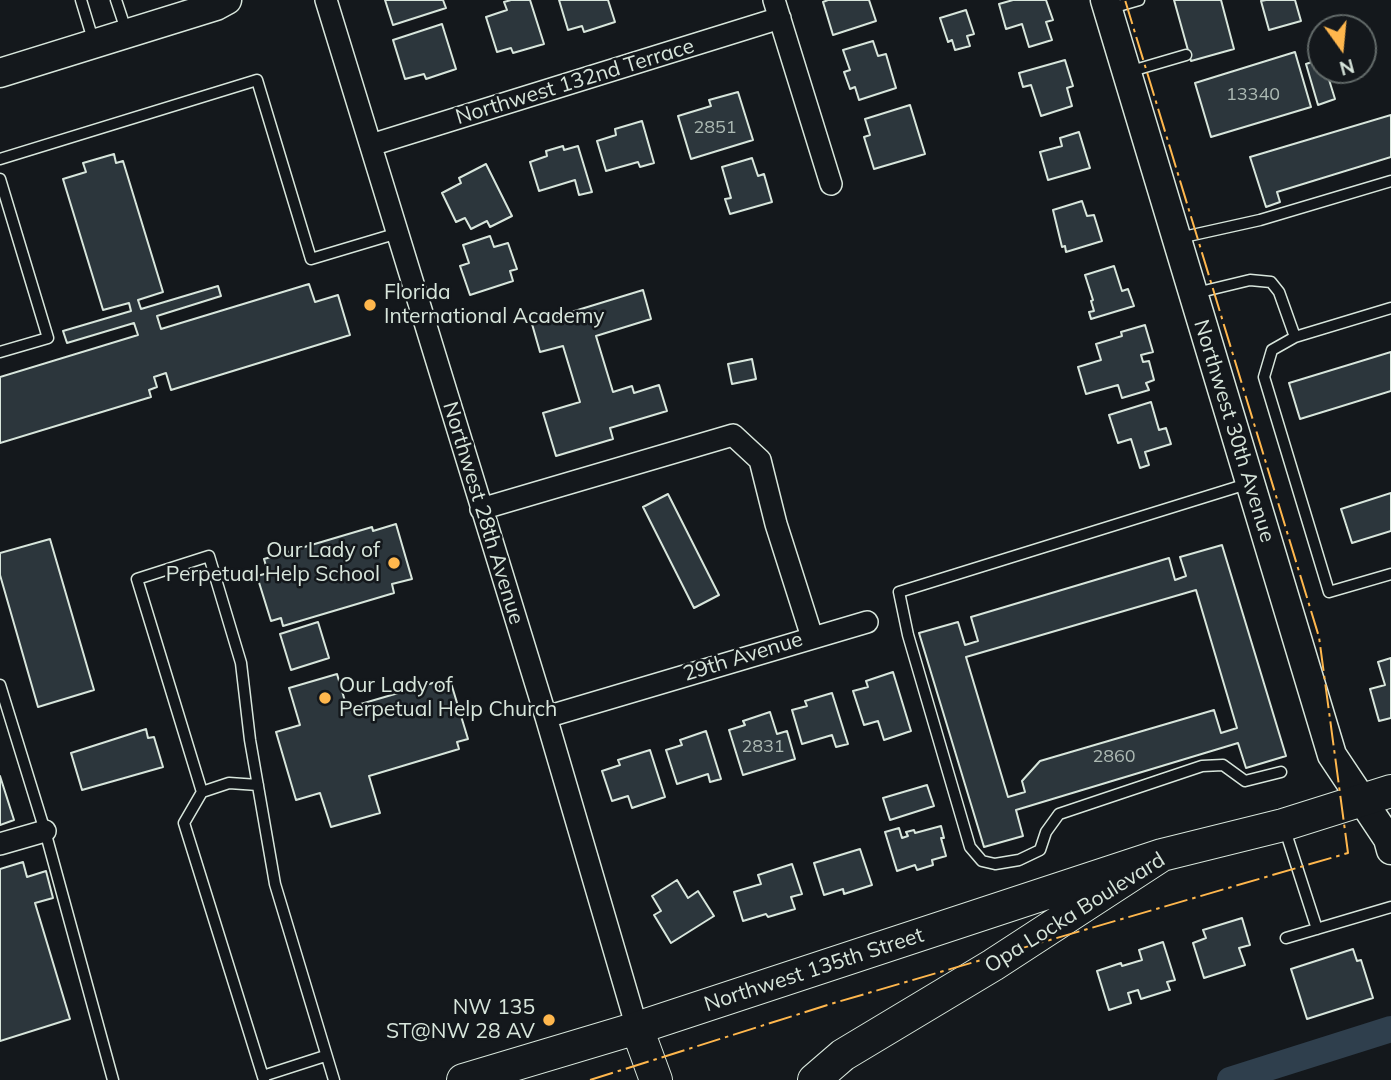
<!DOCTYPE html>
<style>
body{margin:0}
#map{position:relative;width:1391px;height:1080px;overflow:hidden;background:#14181c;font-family:Mulish,sans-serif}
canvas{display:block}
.north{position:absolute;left:1307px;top:14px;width:70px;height:70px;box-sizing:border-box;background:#14181c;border:2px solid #626a69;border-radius:50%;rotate:165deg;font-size:19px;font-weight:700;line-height:28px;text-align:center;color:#d8e6dc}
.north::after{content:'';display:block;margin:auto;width:24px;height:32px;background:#ffb74d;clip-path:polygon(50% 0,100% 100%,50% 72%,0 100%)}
</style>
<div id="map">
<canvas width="1391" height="1080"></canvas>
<div class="north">N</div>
</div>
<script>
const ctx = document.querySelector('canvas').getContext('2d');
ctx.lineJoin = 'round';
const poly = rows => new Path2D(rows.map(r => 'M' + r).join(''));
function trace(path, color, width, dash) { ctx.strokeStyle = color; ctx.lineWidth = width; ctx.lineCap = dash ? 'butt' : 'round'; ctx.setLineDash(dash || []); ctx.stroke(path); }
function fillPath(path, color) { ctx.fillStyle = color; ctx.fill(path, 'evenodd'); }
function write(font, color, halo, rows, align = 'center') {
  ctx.font = font + ' Mulish,sans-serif'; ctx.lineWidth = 5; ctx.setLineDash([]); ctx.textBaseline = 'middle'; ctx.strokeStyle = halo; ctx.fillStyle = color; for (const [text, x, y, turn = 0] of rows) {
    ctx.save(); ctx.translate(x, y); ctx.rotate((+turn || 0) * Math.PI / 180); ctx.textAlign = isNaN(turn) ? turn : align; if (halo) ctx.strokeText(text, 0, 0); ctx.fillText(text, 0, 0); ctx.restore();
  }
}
trace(poly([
 [1230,1080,1391,1029]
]), '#2f3f4d', 26);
const building = poly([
 [385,0,443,0,446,8,393,25,385,0],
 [511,0,530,0,544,44,513,53,511,48,497,52,486,17,507,10,504,2,511,0],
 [559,0,608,0,615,22,584,32,582,26,568,30,559,0],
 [828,0,869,0,876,21,833,35,823,2,828,0],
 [1013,0,1046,0,1053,20,1046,22,1052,40,1029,47,1022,24,1006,29,999,4,1013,0],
 [1174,0,1221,0,1234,49,1191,61,1174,0],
 [1266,0,1295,0,1301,21,1269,30,1261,1,1266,0],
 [966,10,974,34,967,36,970,46,955,50,952,40,948,42,940,18,966,10],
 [442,24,456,69,426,79,424,74,405,79,393,40,442,24],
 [873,41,878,56,886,54,896,88,859,100,855,87,850,89,844,72,850,70,843,50,873,41],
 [1295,52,1311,107,1211,137,1195,83,1295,52],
 [1321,59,1321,70,1326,70,1335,99,1318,105,1306,64,1321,59],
 [1065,60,1073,86,1067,88,1072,106,1041,116,1031,85,1023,87,1019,73,1065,60],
 [738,92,753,140,691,159,678,116,711,106,709,100,738,92],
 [910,105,925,154,874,169,864,137,870,135,865,119,910,105],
 [1391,115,1391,157,1277,192,1280,202,1266,207,1250,157,1391,115],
 [642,121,654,163,640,167,638,162,606,171,597,141,616,135,615,129,642,121],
 [1079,132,1090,168,1048,180,1040,152,1062,146,1060,138,1079,132],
 [563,146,564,150,578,146,592,192,579,195,575,180,539,191,530,162,547,156,546,151,563,146],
 [114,154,116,163,123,161,163,292,138,300,141,309,218,286,221,296,157,316,161,329,309,284,315,302,338,295,350,335,171,390,166,373,154,377,157,387,149,390,151,397,0,443,0,377,138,335,134,323,67,343,63,331,131,311,129,303,103,310,63,179,86,172,83,163,114,154],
 [752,158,758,176,764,174,772,202,730,214,725,199,731,198,722,167,752,158],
 [486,164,512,216,490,227,487,221,471,229,465,218,456,222,442,193,461,183,459,178,486,164],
 [1082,201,1087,216,1094,215,1102,241,1066,252,1065,246,1062,247,1053,210,1082,201],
 [490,236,494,247,508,243,517,269,510,271,513,281,470,295,460,266,469,263,463,245,490,236],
 [1114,266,1122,291,1128,289,1134,306,1091,319,1089,312,1094,311,1091,301,1093,300,1085,275,1114,266],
 [643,290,651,319,596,336,613,392,632,386,634,393,659,385,667,411,610,428,613,439,556,456,543,413,580,402,563,346,540,352,532,324,643,290],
 [1145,325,1153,352,1141,355,1143,362,1149,361,1154,380,1146,383,1149,390,1122,398,1118,385,1086,394,1078,367,1101,360,1096,344,1122,336,1121,332,1145,325],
 [1391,352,1391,391,1300,419,1289,383,1391,352],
 [752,359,756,379,732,384,728,364,752,359],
 [1151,402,1159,430,1166,428,1171,444,1145,452,1149,465,1140,468,1131,439,1118,443,1109,415,1151,402],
 [1391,493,1391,531,1352,543,1341,509,1391,493],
 [668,494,719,595,694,608,643,507,668,494],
 [396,524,412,579,392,584,394,593,283,626,281,618,271,621,257,576,268,573,264,559,372,527,373,531,396,524],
 [50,539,94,690,38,707,0,575,0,553,50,539],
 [1222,545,1286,756,1246,768,1238,743,1016,810,1023,836,984,847,919,633,958,622,965,645,978,641,971,617,1169,558,1175,580,1186,576,1180,557,1222,545],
 [1196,590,1237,728,1221,733,1214,710,1040,761,1022,781,1025,792,1008,797,966,657,1196,590],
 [318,622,329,658,291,670,280,634,318,622],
 [1391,658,1391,718,1379,721,1370,689,1385,685,1378,662,1391,658],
 [893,672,911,731,884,740,878,721,864,725,853,691,868,687,866,681,893,672],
 [337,674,347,708,436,682,437,687,451,683,468,739,457,742,459,749,369,776,380,813,331,827,320,793,296,800,276,732,300,725,289,688,337,674],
 [832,693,848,744,836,747,832,735,802,744,792,710,807,706,805,701,832,693],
 [770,712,777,734,787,731,795,759,743,775,729,730,745,725,743,721,770,712],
 [146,729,148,738,154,737,163,767,82,790,71,753,146,729],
 [706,731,721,779,710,782,708,774,677,784,666,750,682,745,680,740,706,731],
 [650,750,665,797,632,808,628,796,612,801,602,771,620,765,618,760,650,750],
 [0,776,14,820,0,825,0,776],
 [927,785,934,806,890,820,883,798,927,785],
 [941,826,944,838,941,838,946,856,932,860,933,865,917,870,915,865,897,871,885,832,899,828,902,838,908,836,906,832,914,830,915,833,941,826],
 [860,849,872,885,844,894,843,889,824,895,814,863,860,849],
 [23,862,27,877,46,871,53,898,35,903,70,1019,0,1041,0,869,23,862],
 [792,864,802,894,791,897,795,909,768,917,766,914,743,921,734,892,761,884,758,875,792,864],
 [677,880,688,898,698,891,714,916,671,943,654,915,661,911,652,896,677,880],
 [1242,918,1250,945,1239,948,1245,965,1204,978,1193,943,1206,938,1203,930,1242,918],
 [1163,942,1175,980,1167,982,1170,990,1141,999,1138,990,1128,993,1131,1003,1109,1010,1097,971,1121,963,1122,966,1142,960,1139,950,1163,942],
 [1353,949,1357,961,1361,960,1373,998,1307,1019,1291,969,1353,949]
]);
fillPath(building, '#2c363c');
trace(building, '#d8e6dc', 2);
const service = poly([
 [81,0,94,43],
 [116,0,127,33],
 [1108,9,1139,0],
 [1128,72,1186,55],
 [0,159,257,80,311,259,398,233],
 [0,179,48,338,0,352],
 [1179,238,1260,220,1391,181],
 [1196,293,1250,280,1271,282,1279,292,1295,337,1272,350,1264,377,1329,592,1391,574],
 [1295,337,1391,308],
 [1250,483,899,592,908,635,970,847,982,861,995,864,1019,860,1040,850,1046,832,1059,814,1202,766,1223,765,1245,781,1281,772],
 [0,685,45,831,113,1080],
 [258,785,229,783,202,792,184,823,264,1080],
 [202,792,137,579,209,556,241,663,250,740,275,884,334,1080],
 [1284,827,1317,929],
 [1286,938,1391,907],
 [263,1076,325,1056]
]);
const minor = poly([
 [326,0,546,717,637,1028],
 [774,0,831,184],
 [371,145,780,18],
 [481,509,733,435,760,460,776,524,812,637],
 [546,717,867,622],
 [0,844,45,831]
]);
const tertiary = poly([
 [1105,0,1332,755,1388,839,1391,850],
 [0,73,216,6,227,0]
]);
const secondary = poly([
 [637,1028,656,1080],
 [463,1080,637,1028,1162,855],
 [814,1080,843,1055,993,965,1162,855,1283,825,1391,791]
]);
trace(service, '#d8e6dc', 13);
trace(minor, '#d8e6dc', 24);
trace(tertiary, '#d8e6dc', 31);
trace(secondary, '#d8e6dc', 34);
trace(service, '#14181c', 10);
trace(minor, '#14181c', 21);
trace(tertiary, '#14181c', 28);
trace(secondary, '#14181c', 32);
trace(poly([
 [590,1080,834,1003,1348,853,1319,637,1125,0]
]), '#ffb74d', 2, [24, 5, 3.5, 5]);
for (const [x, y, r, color] of [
 [370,305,7,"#ffb74d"],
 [394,563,7,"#ffb74d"],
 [325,698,7,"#ffb74d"],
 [549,1020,7,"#ffb74d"]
]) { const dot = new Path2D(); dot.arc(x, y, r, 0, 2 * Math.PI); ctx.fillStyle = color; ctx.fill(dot); trace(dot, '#14181c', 2.5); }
write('18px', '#adbab4', null, [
 ["13340",1253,95],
 ["2851",715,128],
 ["2831",763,747],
 ["2860",1114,757]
]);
write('21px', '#d8e6dc', '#14181c', [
 ["Northwest 132nd Terrace",575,82,-17],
 ["Northwest 30th Avenue",1234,431,73],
 ["Northwest 28th Avenue",483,513,73],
 ["29th Avenue",743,657,-17],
 ["Opa Locka Boulevard",1075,913,-32],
 ["Northwest 135th Street",814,970,-18]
]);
write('21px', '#d8e6dc', '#14181c', [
 ["Florida",384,293],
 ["International Academy",384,317],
 ["Our Lady of",380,551,"right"],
 ["Perpetual Help School",380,575,"right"],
 ["Our Lady of",339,686],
 ["Perpetual Help Church",339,710],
 ["NW 135",535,1008,"right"],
 ["ST@NW 28 AV",535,1032,"right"]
], 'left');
</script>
